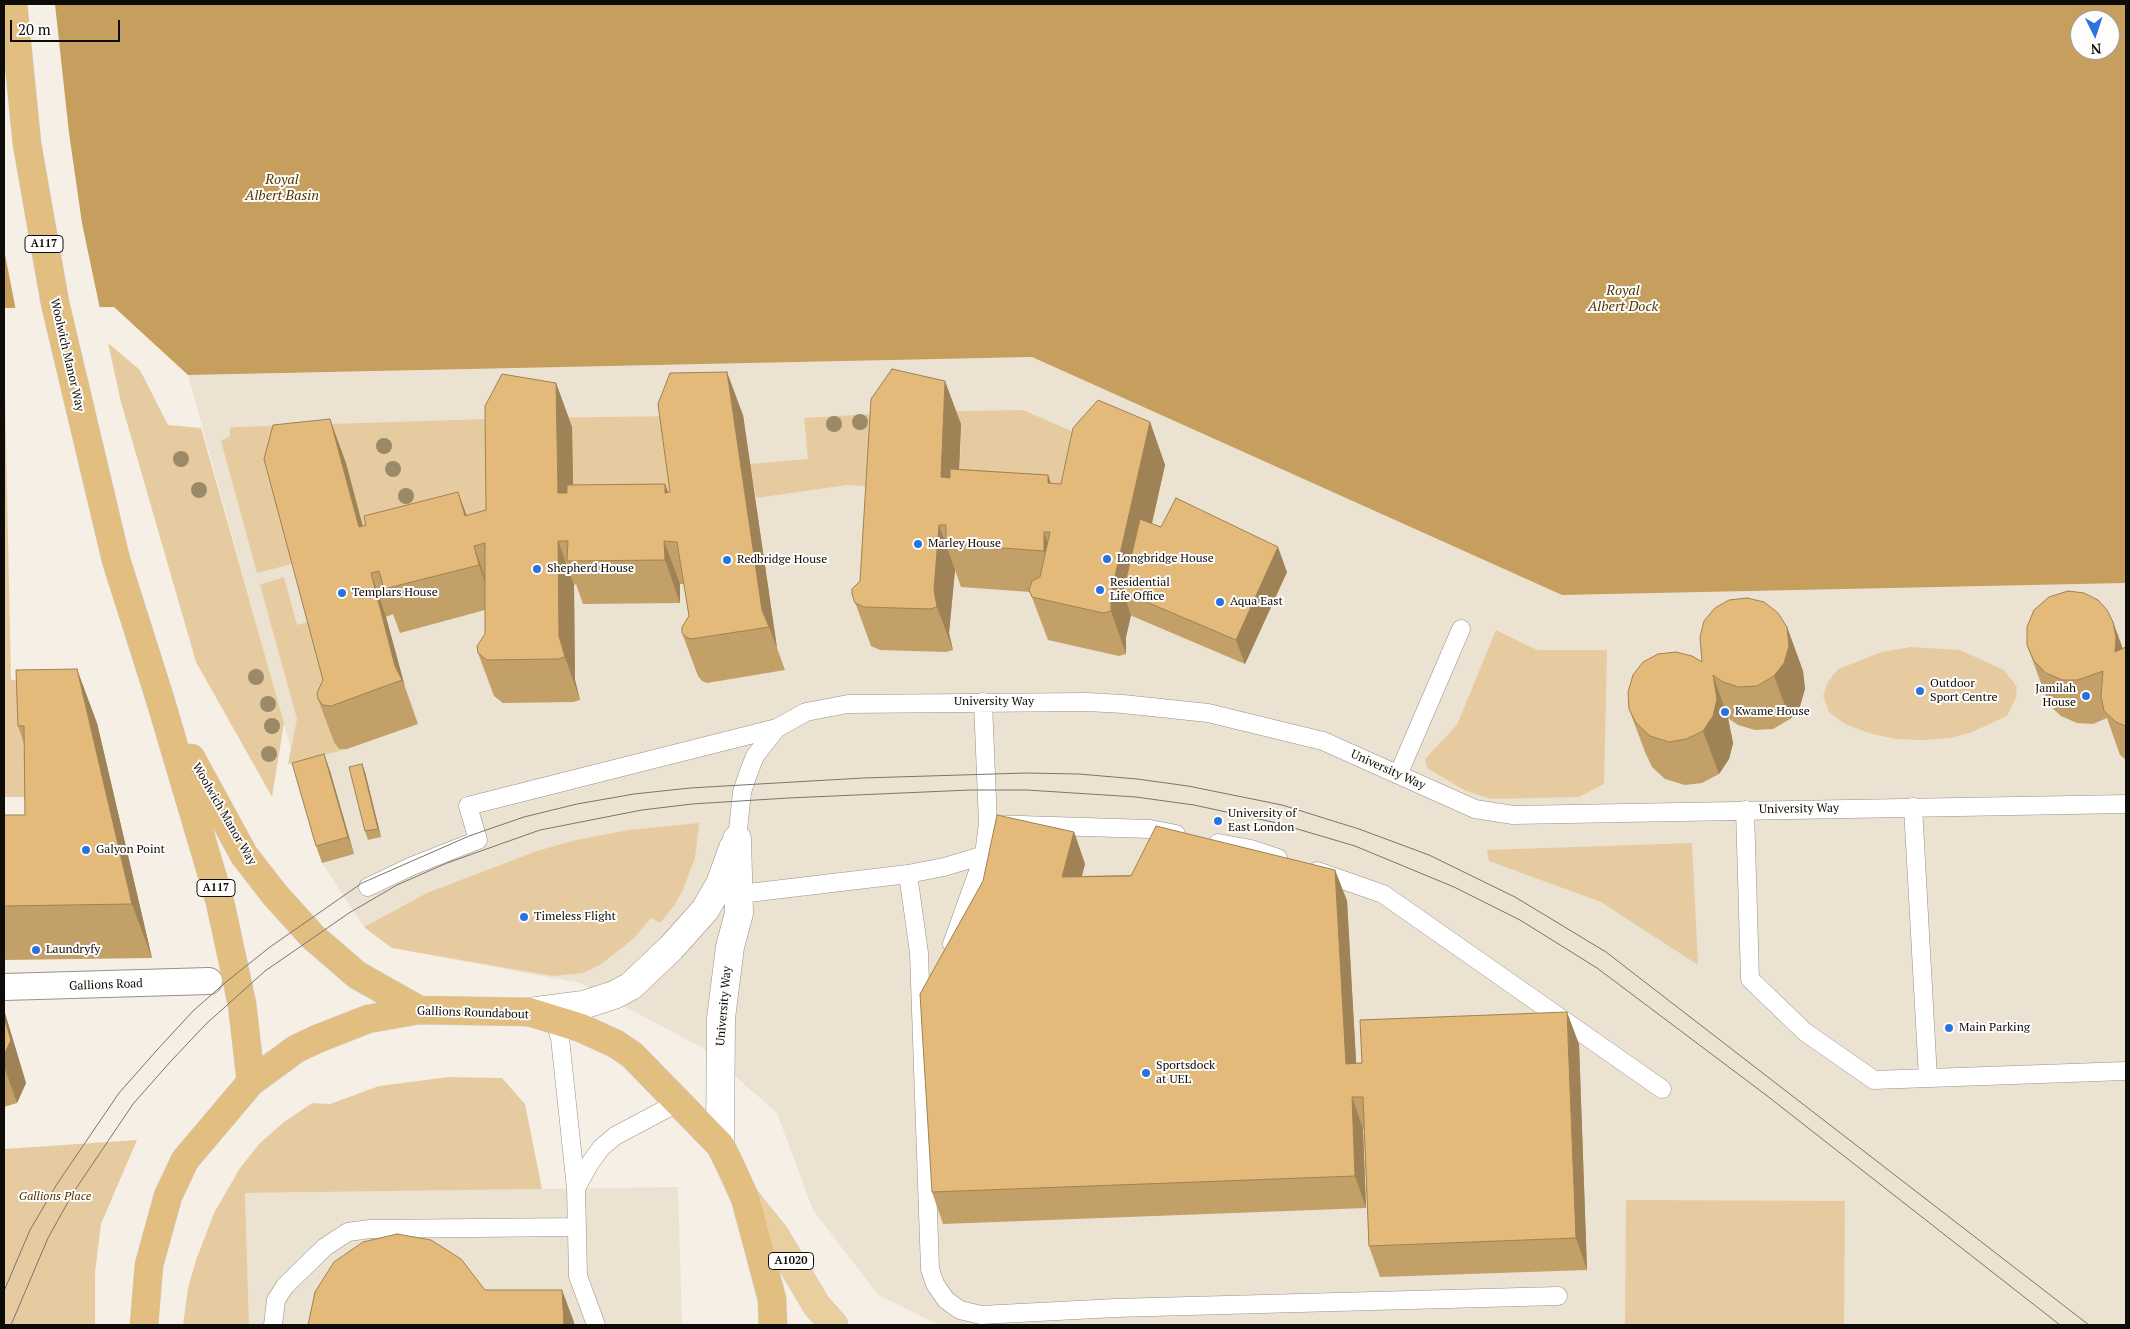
<!DOCTYPE html>
<style>
body{margin:0}
#map{position:relative;width:2130px;height:1329px;overflow:hidden;background:#f6efe5;font-family:"PT Serif",serif}
canvas{display:block}
.frame{position:absolute;inset:0;border:5px solid #0e0c08;pointer-events:none}
.north{position:absolute;left:2070px;top:10px;width:50px;height:50px;box-sizing:border-box;background:#fffdfb;border:1px solid #9f9d9a;border-radius:50%;rotate:176deg;font-size:14px;font-weight:700;line-height:20px;text-align:center;color:#0e0c08}
.north::after{content:'';display:block;margin:auto;width:18px;height:22px;background:#2a73df;clip-path:polygon(50% 0,100% 100%,50% 72%,0 100%)}
.scale{position:absolute;left:10px;top:20px;width:110px;height:22px;box-sizing:border-box;border:2px solid #0e0c08;border-top:0;padding-left:6px;font-size:15px;line-height:18px;white-space:nowrap;color:#0e0c08;-webkit-text-stroke:4px #fffdfb;paint-order:stroke}
</style>
<div id="map">
<canvas width="2130" height="1329"></canvas>
<div class="frame"></div>
<div class="north">N</div>
<div class="scale">20 m</div>
</div>
<script>
const ctx = document.querySelector('canvas').getContext('2d');
ctx.lineJoin = 'round';
function fillPath(path, color) { ctx.fillStyle = color; ctx.fill(path, 'evenodd'); }
const poly = rows => new Path2D(rows.map(r => 'M' + r).join(''));
function trace(path, color, width, dash) { ctx.strokeStyle = color; ctx.lineWidth = width; ctx.lineCap = dash ? 'butt' : 'round'; ctx.setLineDash(dash || []); ctx.stroke(path); }
function write(font, color, halo, rows, align = 'center') {
  ctx.font = font + ' "PT Serif",serif'; ctx.lineWidth = 4; ctx.setLineDash([]); ctx.textBaseline = 'middle'; ctx.strokeStyle = halo; ctx.fillStyle = color; for (const [text, x, y, turn = 0] of rows) {
    ctx.save(); ctx.translate(x, y); ctx.rotate((+turn || 0) * Math.PI / 180); ctx.textAlign = isNaN(turn) ? turn : align; if (halo) ctx.strokeText(text, 0, 0); ctx.fillText(text, 0, 0); ctx.restore();
  }
}
fillPath(poly([
 [1032,357,1562,595,2126,583,2126,1325,939,1325,878,1295,813,1210,777,1113,703,1048,580,983,392,948,364,927,322,863,188,375],
 [678,1187,682,1325,249,1325,245,1193]
]), '#ece2d1');
fillPath(poly([
 [108,343,140,370,168,425,201,428,284,723,272,797,196,662,121,402],
 [4,346,11,680,33,679,38,797,4,797],
 [1023,410,1108,447,1081,500,959,493,961,424,909,412],
 [906,412,883,487,847,485,756,498,750,464,808,459,804,418],
 [686,416,683,511,573,513,572,427,501,510,257,573,221,441,230,436,230,428,237,427,518,418],
 [284,577,297,625,311,621,339,749,347,749,288,764,297,719,260,585],
 [1496,630,1537,650,1607,650,1604,784,1579,797,1491,799,1464,790,1427,768,1425,759,1457,725],
 [1911,647,1960,650,2004,670,2017,687,2016,698,2007,716,1972,732,1951,738,1922,740,1895,739,1869,733,1845,724,1829,712,1823,696,1828,682,1838,669,1882,652],
 [699,823,695,858,682,892,673,907,660,923,651,918,634,938,600,965,583,973,553,976,392,948,364,927,427,893,537,851,576,840,629,830],
 [1692,843,1698,965,1601,902,1489,861,1487,850],
 [449,1077,502,1078,525,1104,542,1189,245,1193,249,1325,183,1325,188,1288,196,1260,214,1213,240,1168,259,1144,284,1122,312,1103,330,1104,379,1086],
 [137,1140,101,1224,95,1273,95,1325,4,1325,4,1149],
 [1626,1200,1845,1201,1844,1325,1625,1325]
]), '#e7cba0');
fillPath(poly([
 [4,4,2126,4,2126,583,1562,595,1032,357,188,375,114,307,4,308],
 [2080,20,2110,20,2110,50,2080,50]
]), '#c69e5e');
fillPath(poly([
 [4,4,55,4,69,133,82,223,100,309,16,311,4,249]
]), '#f6efe5');
const service = poly([
 [983,702,988,824],
 [1398,775,1461,629],
 [1913,807,1928,1078],
 [1745,810,1750,979,1805,1032,1874,1080,2126,1071],
 [737,839,742,792,748,774,755,756,777,728,806,712,848,704,1087,702,1123,704,1208,713,1323,741,1475,809,1513,815,2126,804],
 [1218,843,1251,849,1278,858],
 [1317,871,1383,894,1662,1089],
 [908,874,919,953,930,1269,935,1284,946,1300,960,1310,981,1315,1115,1308,1558,1296],
 [368,887,412,866,478,840,468,806,777,728],
 [740,894,908,874,944,867,984,855,988,824,1150,829,1176,834],
 [952,944,984,855],
 [554,1020,560,1038,576,1188,578,1276,596,1325],
 [576,1188,590,1163,601,1148,615,1136,679,1102],
 [273,1325,276,1300,285,1286,325,1247,348,1232,370,1229,577,1227]
]);
const pedestrian = poly([
 [4,987,209,981]
]);
const minor = poly([
 [529,1012,583,1005,614,995,631,986,671,948,705,910,720,884,733,848],
 [720,1145,721,1018,730,947,739,913,737,839]
]);
const primary = poly([
 [745,1198,774,1234,817,1306,834,1325]
]);
const trunk = poly([
 [13,4,27,144,55,303,116,560,160,699,220,902,242,1004,251,1082],
 [191,758,244,855,275,895,313,937,357,975,419,1010],
 [144,1325,149,1265,168,1196,185,1160,251,1082,296,1049,317,1039,368,1019,419,1010,529,1012,581,1028,616,1044,632,1055,720,1145,729,1163,745,1198,772,1299,773,1325]
]);
trace(service, '#979188', 19);
trace(pedestrian, '#979188', 28);
trace(minor, '#979188', 29);
trace(primary, '#cfcece', 29);
trace(trunk, '#cfcece', 29);
trace(service, '#fff', 18);
trace(pedestrian, '#fff', 26);
trace(minor, '#fff', 28);
trace(primary, '#e9cea0', 28);
trace(trunk, '#e2be80', 28);
trace(poly([
 [4,1291,30,1230,57,1184,119,1093,157,1050,193,1011,226,982,270,947,362,883,469,836,524,817,577,804,634,794,690,788,863,778,1026,773,1079,774,1137,779,1188,786,1282,805,1359,829,1429,855,1515,897,1606,952,2089,1325],
 [11,1325,48,1238,73,1193,133,1104,171,1061,206,1024,265,971,349,913,397,885,447,863,540,830,642,810,692,804,788,798,970,790,1027,790,1136,797,1194,805,1277,823,1355,846,1454,887,1520,920,1597,968,1766,1095,2060,1325]
]), '#79746e', 1);
ctx.fillStyle = '#9b8967';
for (const [x, y] of [
 [860,422],
 [834,424],
 [384,446],
 [181,459],
 [393,469],
 [199,490],
 [406,496],
 [256,677],
 [268,704],
 [272,726],
 [269,754]
]) { ctx.beginPath(); ctx.arc(x, y, 8, 0, 2 * Math.PI); ctx.fill(); }
fillPath(poly([
 [556,383,572,427,573,485,665,484,668,492,670,492,743,415,777,648,785,670,707,683,702,681,698,676,682,633,689,616,684,584,680,584,680,603,583,604,576,584,574,585,575,680,580,700,573,702,503,703,494,696,478,653,485,634,485,610,400,633,393,614,386,617,405,687,418,724,347,749,339,749,334,742,318,699,323,680,346,463,363,526,467,515,486,510],
 [1150,422,1165,465,1152,524,1287,572,1245,664,1132,616,1131,615,1126,637,1126,654,1119,656,1048,640,1030,592,961,587,955,570,949,633,953,650,946,652,880,650,871,646,852,594,961,424,959,469,1048,475,1051,484,1061,484],
 [2113,622,2123,649,2126,647,2126,760,2120,755,2107,718,2093,724,2077,723,2061,716,2049,705,2027,645],
 [1787,627,1803,671,1805,689,1800,706,1790,719,1773,729,1755,730,1738,725,1728,718,1733,743,1729,759,1719,774,1702,783,1685,785,1665,779,1652,767,1645,752,1629,709,1702,662],
 [97,723,152,958,4,960,4,815,25,815,24,744,18,726],
 [324,754,330,771,354,854,322,863,316,846],
 [362,764,365,772,381,837,368,840,365,831],
 [1074,832,1085,864,1082,876,1335,870,1347,901,1356,1063,1579,1044,1587,1270,1380,1277,1369,1246,1364,1129,1363,1129,1366,1208,943,1224,932,1192],
 [4,1010,26,1083,17,1103,4,1107]
]), '#c3a068');
fillPath(poly([
 [727,372,743,415,777,648,769,627,762,610],
 [945,381,961,424,957,520,941,477],
 [556,383,572,427,574,536,558,493],
 [330,419,346,463,374,570,359,527],
 [1150,422,1165,465,1135,597,1123,592,1131,615,1126,637,1126,654,1111,611,1111,594],
 [1048,475,1063,518,1048,483],
 [665,484,681,527,665,493],
 [458,492,474,535,465,516],
 [939,525,955,570,949,633,953,650,937,607,934,590],
 [1044,532,1060,575,1059,594,1044,551],
 [558,541,574,585,575,680,580,700,565,657,559,636],
 [664,541,680,584,680,603,665,560],
 [474,546,489,589,494,608,479,565],
 [1278,547,1287,572,1245,664,1236,640],
 [371,573,386,617,405,687,402,680,395,666],
 [2113,622,2126,658,2115,652],
 [1787,627,1803,671,1805,689,1800,706,1790,719,1774,676],
 [77,669,97,723,152,958,132,904],
 [1713,675,1728,718,1733,743,1729,759,1719,774,1703,731],
 [324,754,330,771,354,854,348,837],
 [362,764,365,772,381,837,378,829],
 [1074,832,1085,864,1073,908,1062,877],
 [1335,870,1347,901,1358,1095,1346,1064],
 [4,1010,26,1083,17,1103,4,1066],
 [1567,1012,1579,1044,1587,1270,1576,1238],
 [1352,1097,1363,1129,1366,1208,1355,1176],
 [562,1290,574,1322,574,1325,564,1325]
]), '#9f8255');
const building = poly([
 [892,369,945,381,941,477,950,478,950,469,1048,475,1048,483,1061,484,1073,428,1098,400,1150,422,1111,594,1111,611,1103,613,1032,597,1029,590,1032,581,1040,577,1050,532,1044,532,1044,551,946,544,946,525,939,525,934,590,937,607,930,609,864,607,855,603,852,594,852,589,860,581,871,399,892,369],
 [727,372,762,610,769,627,691,639,686,637,682,633,682,627,689,616,677,542,664,541,665,560,567,561,568,541,558,541,559,636,565,657,558,659,487,660,478,653,477,646,485,634,485,543,474,546,479,565,384,589,379,571,371,573,395,666,402,680,331,706,323,705,318,699,317,693,323,680,264,459,273,425,330,419,359,527,366,525,364,516,458,492,465,516,486,510,485,406,502,374,556,383,558,493,567,493,567,485,665,484,665,493,670,492,658,404,670,373,727,372],
 [1176,498,1278,547,1236,640,1123,592,1140,519,1161,527,1176,498],
 [2068,591,2084,593,2098,600,2107,610,2113,622,2116,637,2115,652,2126,647,2126,726,2116,722,2104,711,2101,696,2103,671,2078,680,2062,680,2046,673,2034,661,2027,645,2027,627,2034,610,2049,597,2068,591],
 [1747,598,1764,602,1778,613,1787,627,1789,646,1784,663,1774,676,1757,686,1739,687,1723,682,1713,675,1717,699,1713,716,1703,731,1686,739,1669,742,1650,736,1636,723,1629,709,1628,692,1633,675,1643,662,1658,654,1676,652,1692,656,1702,662,1700,637,1704,621,1715,608,1729,600,1747,598],
 [77,669,132,904,4,906,4,815,25,815,24,726,18,726,16,670,77,669],
 [324,754,348,837,316,846,292,763,324,754],
 [362,764,378,829,365,831,349,767,362,764],
 [997,815,1074,832,1062,877,1131,876,1156,826,1335,870,1346,1064,1362,1063,1360,1020,1567,1012,1576,1238,1369,1246,1363,1097,1352,1097,1355,1176,932,1192,920,994,983,881,997,815],
 [4,1017,11,1040,4,1055,4,1017],
 [397,1234,431,1240,461,1259,485,1290,562,1290,564,1325,308,1325,315,1292,334,1262,363,1242,397,1234]
]);
fillPath(building, '#e3ba79');
trace(building, '#9f8255', 1);
for (const [x, y, r, color] of [
 [918,544,5,"#2a73df"],
 [1107,559,5,"#2a73df"],
 [727,560,5,"#2a73df"],
 [537,569,5,"#2a73df"],
 [1100,590,5,"#2a73df"],
 [342,593,5,"#2a73df"],
 [1220,602,5,"#2a73df"],
 [1920,691,5,"#2a73df"],
 [2086,696,5,"#2a73df"],
 [1725,712,5,"#2a73df"],
 [1218,821,5,"#2a73df"],
 [86,850,5,"#2a73df"],
 [524,917,5,"#2a73df"],
 [36,950,5,"#2a73df"],
 [1949,1028,5,"#2a73df"],
 [1146,1073,5,"#2a73df"]
]) { const dot = new Path2D(); dot.arc(x, y, r, 0, 2 * Math.PI); ctx.fillStyle = color; ctx.fill(dot); trace(dot, '#fffdfb', 2); }
for (const [x, y, w] of [
 [44,244,38],
 [216,888,38],
 [791,1261,45]
]) { const box = new Path2D(); box.roundRect(x - w / 2, y - 8.5, w, 17, 4); ctx.fillStyle = '#fffdfb'; ctx.fill(box); trace(box, '#0e0c08', 1); }
write('bold 11px', '#0e0c08', null, [
 ["A117",44,244],
 ["A117",216,888],
 ["A1020",791,1261]
]);
write('12px', '#0e0c08', '#fffdfb', [
 ["Woolwich Manor Way",67,355,77],
 ["University Way",994,702],
 ["University Way",1388,770,24],
 ["University Way",1799,809,-1],
 ["Woolwich Manor Way",224,814,60],
 ["Gallions Road",106,985,-2],
 ["University Way",724,1006,-85],
 ["Gallions Roundabout",473,1013,2]
]);
write('12px', '#0e0c08', '#fffdfb', [
 ["Marley House",928,544],
 ["Longbridge House",1117,559],
 ["Redbridge House",737,560],
 ["Shepherd House",547,569],
 ["Residential",1110,583],
 ["Life Office",1110,597],
 ["Templars House",352,593],
 ["Aqua East",1230,602],
 ["Outdoor",1930,684],
 ["Sport Centre",1930,698],
 ["Jamilah",2076,689,"right"],
 ["House",2076,703,"right"],
 ["Kwame House",1735,712],
 ["University of",1228,814],
 ["East London",1228,828],
 ["Galyon Point",96,850],
 ["Timeless Flight",534,917],
 ["Laundryfy",46,950],
 ["Main Parking",1959,1028],
 ["Sportsdock",1156,1066],
 ["at UEL",1156,1080]
], 'left');
write('italic 12px', '#503500', '#fffdfb', [
 ["Gallions Place",55,1197]
]);
write('italic 14px', '#523700', '#fffdfb', [
 ["Royal",282,180],
 ["Albert Basin",282,196],
 ["Royal",1623,291],
 ["Albert Dock",1623,307]
]);
</script>
